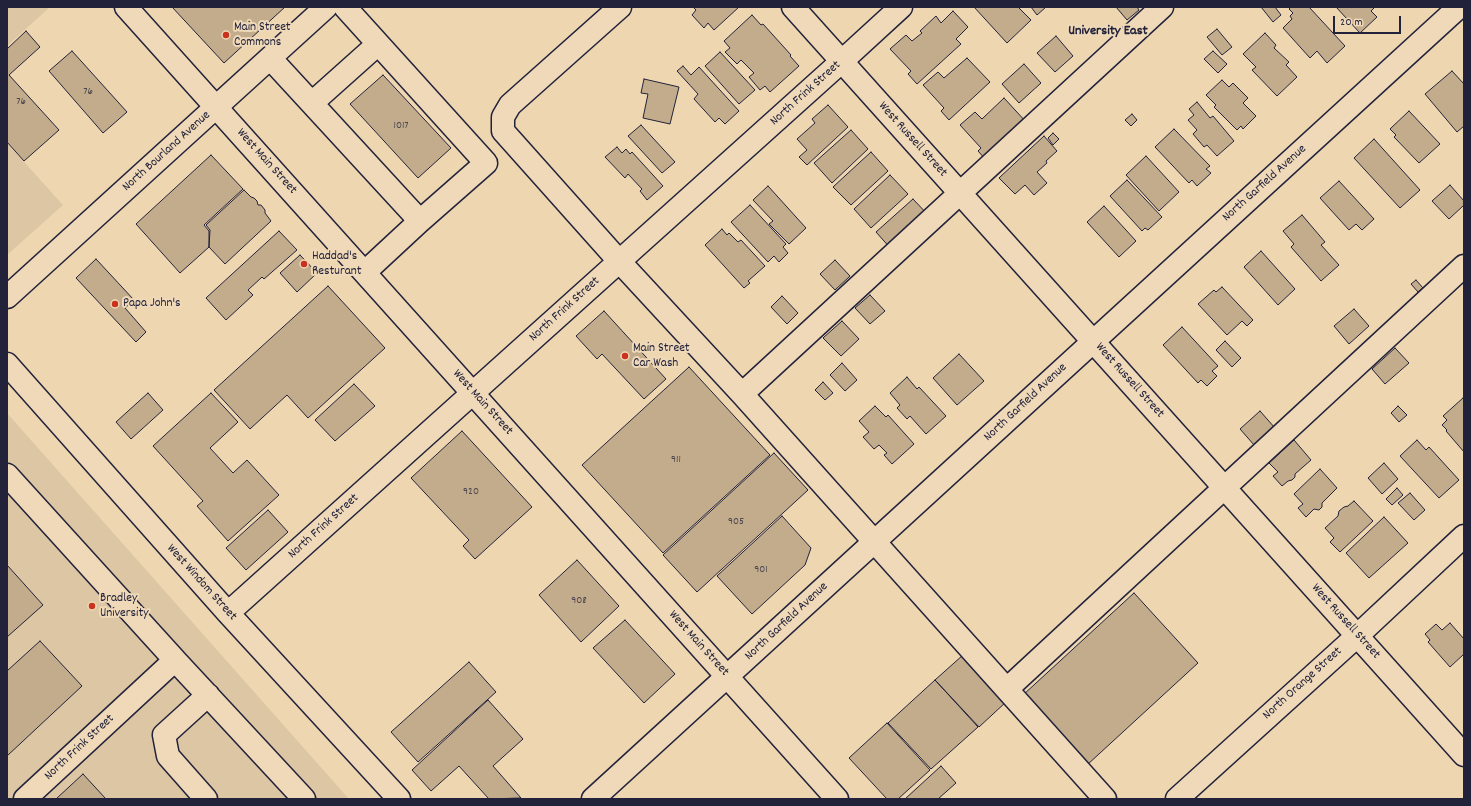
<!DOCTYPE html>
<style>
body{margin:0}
#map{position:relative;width:1471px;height:806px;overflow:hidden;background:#eed6b0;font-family:Dekko,sans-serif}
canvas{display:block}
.frame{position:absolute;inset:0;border:8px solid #22223b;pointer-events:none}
.scale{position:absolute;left:1333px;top:16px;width:68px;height:18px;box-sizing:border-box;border:2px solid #22223b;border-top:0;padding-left:5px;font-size:12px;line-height:14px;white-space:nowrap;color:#22223b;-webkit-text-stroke:3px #efd9b8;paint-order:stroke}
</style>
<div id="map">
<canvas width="1471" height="806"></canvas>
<div class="frame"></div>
<div class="scale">20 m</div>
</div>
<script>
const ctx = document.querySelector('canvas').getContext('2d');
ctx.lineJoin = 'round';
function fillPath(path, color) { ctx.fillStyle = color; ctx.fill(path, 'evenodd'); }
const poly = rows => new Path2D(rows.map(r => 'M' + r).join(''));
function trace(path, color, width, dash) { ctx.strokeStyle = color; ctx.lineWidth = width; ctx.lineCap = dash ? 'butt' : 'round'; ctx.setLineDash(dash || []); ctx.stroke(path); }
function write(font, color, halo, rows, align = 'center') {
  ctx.font = font + ' Dekko,sans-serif'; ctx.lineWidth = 4; ctx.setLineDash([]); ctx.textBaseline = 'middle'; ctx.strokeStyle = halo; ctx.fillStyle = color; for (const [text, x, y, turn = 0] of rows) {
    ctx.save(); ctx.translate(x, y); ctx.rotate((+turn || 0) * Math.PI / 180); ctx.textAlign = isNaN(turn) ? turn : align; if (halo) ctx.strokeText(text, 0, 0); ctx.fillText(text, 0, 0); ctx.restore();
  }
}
fillPath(poly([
 [7,7,50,7,7,46],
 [7,143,63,205,7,255],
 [7,413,349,799,7,799]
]), '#ddc6a3');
const building = poly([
 [172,7,285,7,224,63,172,7],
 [693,7,739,7,714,30,708,23,704,28,692,15,696,10,693,7],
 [974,7,1018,7,1031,20,1007,43,974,7],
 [1031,7,1046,7,1037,15,1031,7],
 [1116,7,1137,7,1139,10,1127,20,1116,7],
 [1261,7,1275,7,1281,15,1273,22,1261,7],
 [1291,7,1309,7,1345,46,1327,63,1317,51,1310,58,1283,28,1292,19,1290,16,1293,13,1289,9,1291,7],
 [1336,7,1375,7,1371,11,1377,17,1360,33,1336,7],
 [953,11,968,27,956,39,961,44,917,84,908,74,911,71,890,49,906,35,912,41,922,33,920,31,936,16,941,23,953,11],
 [752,15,761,25,763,24,791,55,790,56,799,66,770,92,765,86,760,90,749,77,754,73,741,60,737,64,725,52,730,48,724,41,752,15],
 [1217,29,1232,47,1222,55,1207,37,1217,29],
 [26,31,40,47,9,75,59,130,24,161,7,142,7,49,26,31],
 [1265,33,1276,45,1274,48,1289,62,1286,65,1297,77,1277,96,1252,70,1256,67,1243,54,1265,33],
 [1056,36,1073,56,1055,72,1037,53,1056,36],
 [72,51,127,112,103,133,49,71,72,51],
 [1213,51,1227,64,1218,73,1204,59,1213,51],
 [720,52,755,90,739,104,705,66,720,52],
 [967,58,990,82,949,120,941,111,944,108,923,85,938,72,944,78,967,58],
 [1024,64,1041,83,1019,103,1002,84,1024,64],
 [683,66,691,75,699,67,739,111,725,124,719,118,715,122,694,99,698,94,677,71,683,66],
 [1452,71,1464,84,1464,126,1457,132,1425,94,1452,71],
 [383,75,451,148,418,178,350,104,383,75],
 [644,79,679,87,670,124,643,118,648,94,641,93,644,79],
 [1222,80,1229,87,1233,83,1248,98,1243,103,1256,116,1243,129,1241,126,1237,130,1214,107,1216,105,1206,95,1222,80],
 [1004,98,1027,123,986,160,978,151,981,148,960,125,975,112,982,119,1004,98],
 [1197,102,1210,118,1213,116,1234,141,1217,156,1207,145,1204,147,1193,134,1197,130,1188,120,1194,115,1189,109,1197,102],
 [828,105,848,127,807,165,799,157,807,150,797,139,815,123,812,119,828,105],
 [1409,111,1440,144,1419,163,1394,137,1396,135,1390,129,1409,111],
 [1132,114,1137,120,1131,126,1125,120,1132,114],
 [641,125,675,162,662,173,628,136,641,125],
 [1174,129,1210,166,1206,169,1211,173,1197,186,1192,180,1189,183,1155,147,1174,129],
 [851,130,868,149,832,183,814,163,851,130],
 [1053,133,1059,139,1053,145,1048,138,1053,133],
 [1044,136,1057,151,1046,161,1047,163,1037,172,1047,183,1034,195,1025,185,1015,194,999,178,1044,136],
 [1374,139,1420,190,1400,208,1354,158,1374,139],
 [617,147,622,153,626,149,630,154,632,152,663,186,647,200,640,191,642,189,628,174,625,178,605,157,617,147],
 [871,152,888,171,851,205,833,187,871,152],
 [211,155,243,189,204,225,209,231,209,247,180,273,136,224,211,155],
 [1146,156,1179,192,1159,211,1126,175,1146,156],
 [890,175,908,194,871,228,854,209,890,175],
 [1127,180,1162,217,1148,230,1145,228,1142,231,1110,196,1127,180],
 [1339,181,1374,219,1362,230,1356,224,1349,230,1320,198,1339,181],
 [1450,185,1464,201,1464,205,1449,219,1432,201,1450,185],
 [768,186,806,228,789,244,769,224,773,221,753,200,768,186],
 [244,190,251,197,254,198,257,201,258,205,261,205,265,210,265,213,271,221,225,264,209,247,210,230,206,225,244,190],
 [913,199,929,216,892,250,876,232,913,199],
 [750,205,786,244,783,247,788,253,779,262,774,256,768,262,731,222,750,205],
 [1104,206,1136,241,1119,257,1087,222,1104,206],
 [1302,215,1325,242,1321,245,1339,265,1321,281,1291,247,1294,244,1283,231,1302,215],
 [722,229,727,235,729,233,738,242,741,240,765,266,748,281,750,283,744,288,705,245,722,229],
 [279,231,297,250,264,279,262,277,248,290,253,295,226,320,206,298,279,231],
 [1261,251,1295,289,1278,305,1244,267,1261,251],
 [300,255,317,273,297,292,280,273,300,255],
 [96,259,134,300,125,308,146,332,136,342,76,278,96,259],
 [835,260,850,276,835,290,820,274,835,260],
 [1416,280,1423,288,1418,292,1411,284,1416,280],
 [328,286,385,348,308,418,287,395,250,429,214,390,328,286],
 [1222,287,1253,320,1247,326,1242,321,1227,335,1198,304,1214,290,1216,292,1222,287],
 [870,295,885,311,870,324,855,308,870,295],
 [782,296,798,313,787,324,771,307,782,296],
 [1354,309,1369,326,1349,344,1334,326,1354,309],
 [604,311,666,379,644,399,602,354,597,359,576,336,604,311],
 [842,321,859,339,841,356,823,338,842,321],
 [1182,327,1218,366,1212,371,1217,376,1207,386,1201,380,1198,383,1163,345,1182,327],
 [1225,341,1241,358,1232,367,1216,350,1225,341],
 [1395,348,1409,363,1385,384,1372,369,1395,348],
 [959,354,984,381,957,405,933,378,959,354],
 [842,363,857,380,845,391,830,375,842,363],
 [689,367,770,455,663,553,582,465,689,367],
 [907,377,917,389,919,387,946,416,926,434,910,416,907,419,897,408,900,405,890,393,907,377],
 [823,382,833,393,825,400,815,390,823,382],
 [354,384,375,406,335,441,315,420,354,384],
 [148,393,163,410,131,439,116,422,148,393],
 [211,393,238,422,210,448,233,473,247,460,279,495,228,541,197,506,203,501,153,446,211,393],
 [1463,398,1464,399,1464,452,1446,431,1447,430,1442,425,1447,420,1443,416,1463,398],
 [875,406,886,417,888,415,914,444,892,464,884,455,887,453,879,445,874,449,863,437,869,432,859,421,875,406],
 [1398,406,1407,415,1399,422,1391,413,1398,406],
 [1260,411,1275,428,1255,446,1240,429,1260,411],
 [462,431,532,507,475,559,463,546,469,540,411,478,462,431],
 [1294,440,1311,460,1295,474,1295,477,1292,480,1288,481,1282,486,1273,476,1278,472,1269,463,1294,440],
 [1417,440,1426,450,1429,447,1459,480,1439,498,1400,456,1417,440],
 [774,453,808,490,697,592,663,555,774,453],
 [1384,463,1398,479,1382,494,1368,478,1384,463],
 [1320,469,1337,488,1322,503,1322,507,1319,510,1314,509,1306,517,1298,508,1303,504,1294,494,1320,469],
 [1397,488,1403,495,1392,505,1386,499,1397,488],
 [1410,493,1425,510,1414,520,1398,503,1410,493],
 [1354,501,1373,521,1340,552,1330,542,1334,538,1325,528,1338,516,1339,511,1344,507,1348,506,1354,501],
 [268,510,288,532,246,570,226,548,268,510],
 [782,516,811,548,805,565,752,614,717,576,782,516],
 [1384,517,1408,543,1369,578,1346,553,1384,517],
 [577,560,619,606,581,642,539,595,577,560],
 [7,565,43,605,7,637,7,565],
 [1134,593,1198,663,1087,765,1023,695,1134,593],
 [625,620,675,674,644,703,593,648,625,620],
 [1450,623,1464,639,1464,654,1450,667,1428,642,1430,640,1425,634,1436,624,1442,630,1450,623],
 [40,641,82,686,7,756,7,671,40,641],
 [963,655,1006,702,979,727,935,680,963,655],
 [469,662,496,692,418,762,391,732,469,662],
 [935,680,978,727,931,769,888,723,935,680],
 [488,700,523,739,493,766,521,798,489,799,459,766,431,791,412,770,488,700],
 [887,723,930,770,898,799,887,799,849,758,887,723],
 [941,766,956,783,938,799,905,799,941,766],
 [83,774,106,799,56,799,83,774]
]);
fillPath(building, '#c2ac8b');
trace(building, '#22223b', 1);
const minor = poly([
 [620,7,510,105,503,117,503,131,619,261,742,394,1105,799],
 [793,7,1464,755],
 [270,58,420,221,486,163,345,7],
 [312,103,378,44],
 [365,272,420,221],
 [7,297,326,7],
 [7,364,228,613,399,799],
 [742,394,1162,7],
 [7,475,175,660,25,799],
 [228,613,841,62,901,7],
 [175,660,304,799],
 [1007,689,1464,266],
 [206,799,168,756,164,735,208,695],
 [593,799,1459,7],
 [1177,799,1357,636,1464,536]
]);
const major = poly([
 [126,7,837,799]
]);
trace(minor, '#22223b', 25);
trace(major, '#22223b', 25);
trace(minor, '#efd9b8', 22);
trace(major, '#efd9b8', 22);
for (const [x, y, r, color] of [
 [226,35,4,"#c8321e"],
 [304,264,4,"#c8321e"],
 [115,304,4,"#c8321e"],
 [625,356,4,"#c8321e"],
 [92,606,4,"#c8321e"]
]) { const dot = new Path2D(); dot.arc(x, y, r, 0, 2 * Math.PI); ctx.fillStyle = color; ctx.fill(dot); trace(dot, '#efd9b8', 1.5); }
write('11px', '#4a444f', null, [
 ["76",88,92],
 ["76",21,102],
 ["1017",401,126],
 ["911",676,460],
 ["920",471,492],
 ["905",736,522],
 ["901",761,570],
 ["908",579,601]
]);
write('13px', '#22223b', '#efd9b8', [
 ["Main Street",234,28],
 ["Commons",234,43],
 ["Haddad's",312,257],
 ["Resturant",312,272],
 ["Papa John's",123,304],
 ["Main Street",633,349],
 ["Car Wash",633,364],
 ["Bradley",100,599],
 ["University",100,614]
], 'left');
write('13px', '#22223b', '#efd9b8', [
 ["North Frink Street",806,94,-42],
 ["West Russell Street",912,140,48],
 ["North Bourland Avenue",167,152,-42],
 ["West Main Street",266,162,48],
 ["North Garfield Avenue",1265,184,-42],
 ["North Frink Street",565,310,-42],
 ["West Russell Street",1129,381,48],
 ["West Main Street",482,403,48],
 ["North Garfield Avenue",1026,403,-43],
 ["North Frink Street",324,527,-42],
 ["West Windom Street",201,583,48],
 ["North Garfield Avenue",787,622,-43],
 ["West Russell Street",1345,622,48],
 ["West Main Street",698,644,48],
 ["North Orange Street",1303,684,-42],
 ["North Frink Street",80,748,-43]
]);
write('bold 14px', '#22223b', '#efd9b8', [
 ["University East",1108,32]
]);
</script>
